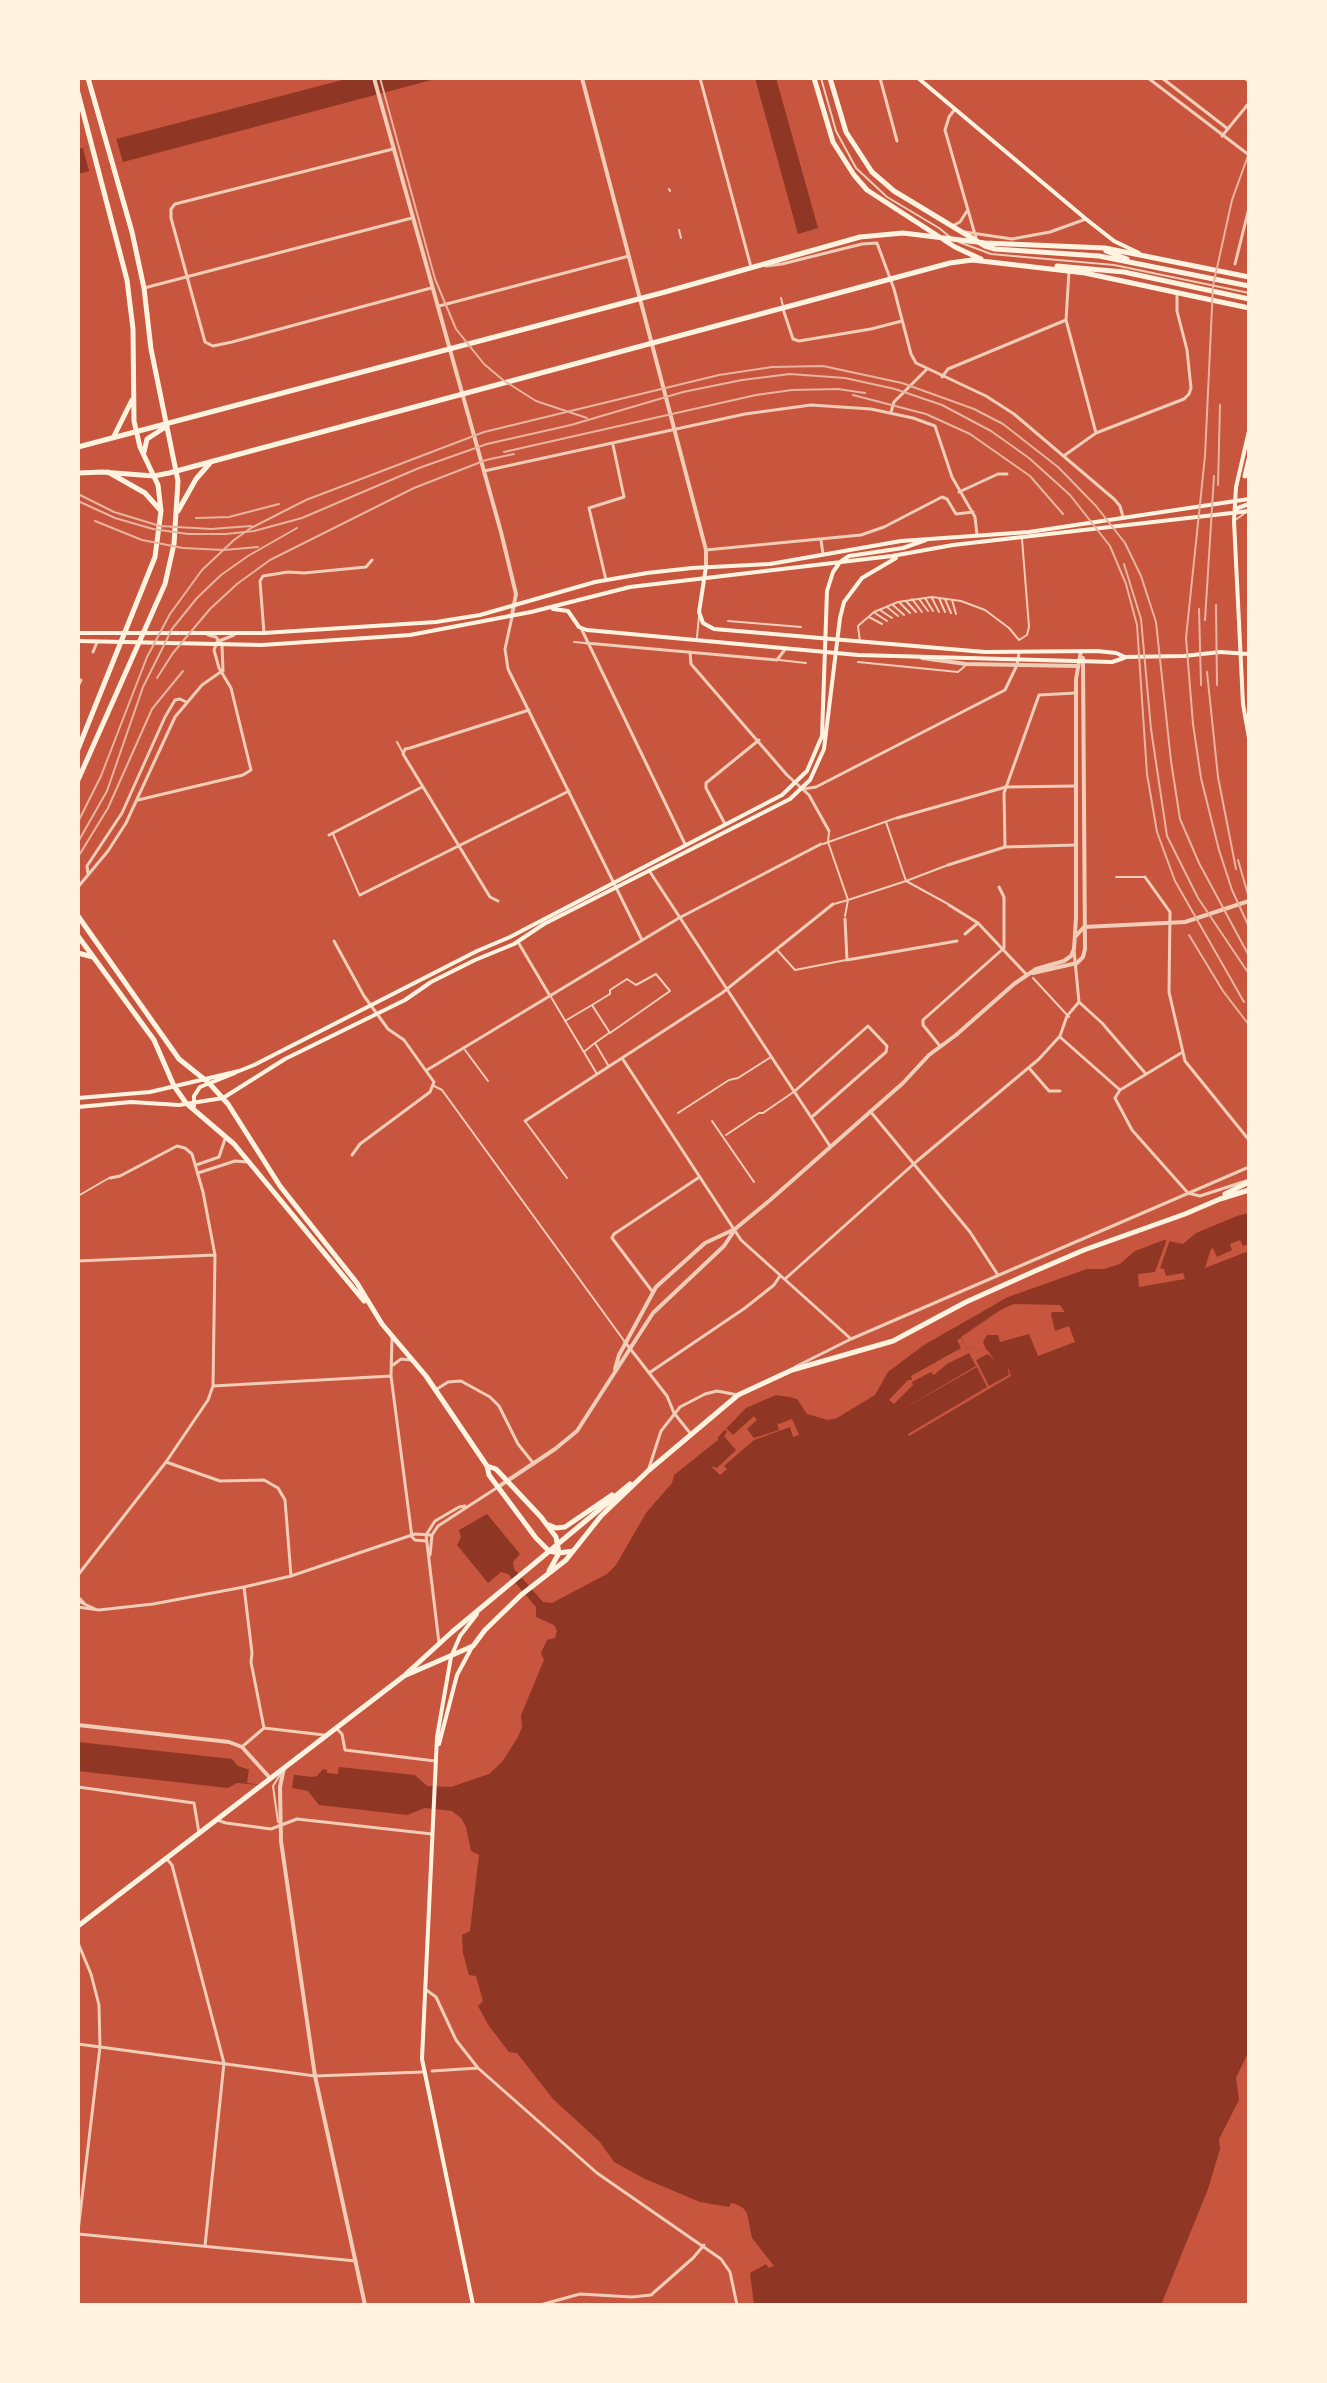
<!DOCTYPE html>
<style>
body{margin:0}
#map{position:relative;width:1327px;height:2383px;overflow:hidden;background:#c8553d;font-family:"Golos Text",sans-serif}
canvas{display:block}
.frame{position:absolute;inset:0;border:80px solid #fff3e0;pointer-events:none}
</style>
<div id="map">
<canvas width="1327" height="2383"></canvas>
<div class="frame"></div>
</div>
<script>
const ctx = document.querySelector('canvas').getContext('2d');
ctx.lineJoin = 'round';
function fillPath(path, color) { ctx.fillStyle = color; ctx.fill(path, 'evenodd'); }
const poly = rows => new Path2D(rows.map(r => 'M' + r).join(''));
function trace(path, color, width, dash) { ctx.strokeStyle = color; ctx.lineWidth = width; ctx.lineCap = dash ? 'butt' : 'round'; ctx.setLineDash(dash || []); ctx.stroke(path); }
fillPath(poly([
 [350,78,439,78,78,174,78,149],
 [755,78,776,78,818,228,798,234],
 [1249,1213,1249,2051,1236,2078,1239,2100,1219,2139,1220,2149,1208,2189,1161,2305,754,2305,750,2273,766,2264,769,2268,774,2266,752,2238,747,2213,743,2208,736,2204,731,2203,729,2207,700,2202,643,2178,614,2162,600,2142,553,2099,517,2053,509,2052,489,2026,478,2006,483,2001,476,1976,469,1975,463,1953,462,1935,470,1931,479,1855,471,1851,466,1827,461,1818,452,1811,425,1808,407,1815,319,1805,308,1791,293,1788,237,1783,228,1788,78,1771,78,1742,232,1759,238,1766,247,1769,312,1777,317,1776,323,1769,327,1770,327,1773,338,1774,339,1767,415,1775,427,1786,451,1787,489,1774,502,1762,518,1737,522,1727,521,1715,544,1660,541,1653,547,1640,555,1638,557,1631,554,1625,536,1617,536,1607,508,1574,501,1572,488,1583,457,1545,461,1537,459,1530,487,1514,520,1554,513,1562,514,1569,543,1602,552,1603,607,1574,616,1565,646,1513,672,1483,674,1475,718,1440,718,1437,746,1408,776,1395,789,1397,797,1399,807,1414,828,1420,837,1418,875,1395,888,1372,924,1345,1008,1297,1087,1269,1104,1269,1120,1264,1135,1251,1164,1240,1183,1244,1196,1233,1237,1216],
 [1014,1304,1060,1305,1065,1312,1052,1312,1051,1314,1055,1331,1069,1326,1075,1342,1038,1356,1029,1334,1000,1342,998,1335,987,1335,983,1342,986,1349,976,1353,973,1347,967,1350,961,1337,1002,1309]
]), '#8f3625');
fillPath(poly([
 [116,138,123,162,89,171,83,148],
 [1167,1239,1170,1240,1160,1268,1164,1269,1166,1276,1183,1273,1185,1279,1139,1287,1138,1274,1155,1272],
 [1240,1240,1243,1246,1249,1244,1249,1251,1205,1268,1211,1249,1213,1248,1217,1257,1232,1250,1230,1244],
 [961,1338,967,1350,973,1347,976,1353,986,1349,989,1352,994,1360,988,1354,976,1360,989,1386,1009,1375,1007,1365,1011,1376,909,1436,908,1434,987,1387,977,1367,896,1413,976,1366,969,1353,947,1364,934,1375,931,1372,912,1382,913,1385,894,1404,889,1400,908,1380,912,1380,911,1376,961,1348,957,1340],
 [754,1416,757,1420,747,1429,754,1438,779,1430,777,1422,779,1424,792,1419,799,1435,793,1437,790,1427,754,1440,724,1466,727,1469,720,1475,711,1466,717,1468,736,1450,724,1436,727,1432,725,1429,726,1428,733,1435],
 [249,1768,294,1774,292,1789,247,1783]
]), '#c8553d');
trace(poly([
 [821,78,836,131,856,168,887,197,939,228,950,237],
 [959,242,991,254,1114,265,1249,293],
 [781,298,783,306],
 [1234,521,1245,513],
 [925,598,933,611],
 [932,598,939,612],
 [939,598,945,612],
 [912,599,922,612],
 [919,599,928,611],
 [945,599,951,613],
 [952,600,956,614],
 [906,601,916,612],
 [899,602,910,613],
 [893,605,904,615],
 [887,607,898,616],
 [880,610,892,618],
 [875,613,887,621],
 [869,617,882,624],
 [728,621,801,627],
 [697,637,699,616],
 [1019,640,1027,635,1029,627,1022,539],
 [574,642,585,643],
 [860,642,858,626,874,612,898,602,932,597,961,601,985,610,1009,628,1019,640],
 [779,660,806,663],
 [858,662,958,672,965,666],
 [397,742,403,753],
 [333,834,359,894],
 [1116,877,1144,877],
 [465,1050,488,1081],
 [434,1086,442,1090,625,1342],
 [678,1113,729,1080,738,1078,771,1057],
 [525,1121,567,1178],
 [712,1121,754,1182],
 [726,1135,759,1113,763,1113,795,1091],
 [78,1196,109,1178],
 [278,1822,273,1786,282,1772]
]), '#f1ccb7', 2);
trace(poly([
 [669,189,670,191],
 [679,230,681,238],
 [886,822,906,881,948,865],
 [829,832,828,842,848,900,834,904],
 [823,844,896,818],
 [845,916,848,900,906,881,948,904],
 [778,951,795,970,846,960],
 [1033,978,1069,1017],
 [551,997,597,1074],
 [565,1021,592,1005,610,994,610,990,627,979,636,985,656,974,670,991,610,1033,592,1005],
 [595,1043,609,1033],
 [585,1051,595,1043,608,1065]
]), '#f1ccb7', 2);
trace(poly([
 [700,78,751,267],
 [880,78,897,141],
 [1148,78,1249,155],
 [1162,78,1228,129],
 [1245,78,1249,82],
 [955,109,949,117,945,130,976,238],
 [1222,136,1249,103],
 [393,149,175,204,171,209,171,218,205,342,213,346,232,342,431,288],
 [954,225,960,222,967,211],
 [965,232,1012,239,1050,232,1086,219],
 [1235,264,1249,208],
 [766,266,782,264,862,244,877,243,894,289,911,354,916,363,986,396,1014,414,1114,499,1120,506,1123,517],
 [1069,271,1066,320,1096,433],
 [144,288,412,218],
 [439,306,629,256],
 [783,309,793,339,799,341,871,329,902,321],
 [942,377,948,369,1066,320],
 [891,412,894,402,926,370],
 [1065,455,1096,433,1184,399,1189,394,1191,388,1187,350,1177,311,1177,293],
 [484,471,745,414,811,405,871,409,913,418,935,426,952,477,975,517,977,535],
 [959,492,998,474,1007,474],
 [821,540,823,554],
 [706,550,861,535,884,527,942,497,947,499,956,514,973,512],
 [606,580,589,508,624,497,613,445],
 [512,617,505,649,508,669,642,940],
 [581,628,685,844],
 [264,633,260,581,263,576,288,572,304,573,366,567,372,560],
 [208,635,216,637,222,645,223,671],
 [586,643,777,660,786,648],
 [93,652,97,642],
 [690,652,691,664,787,775,809,795,829,831],
 [78,686,81,680],
 [803,789,816,787,1005,690,1017,665,1019,653],
 [138,800,243,775,251,770,231,688,219,668,214,650,217,642,234,635],
 [897,818,1006,787,1076,786],
 [725,824,706,788,706,783,759,740],
 [329,835,422,787],
 [1005,847,1004,793,1039,695,1076,693],
 [948,865,1005,847,1076,845],
 [650,872,830,1146],
 [88,874,87,866,122,813,165,717,175,700,180,699,186,702],
 [1145,877,1170,912,1169,992,1185,1061,1249,1140],
 [78,887,108,851,126,823,175,717,202,685,222,671],
 [360,895,569,791],
 [498,901,490,897,403,754,405,749,410,748,529,710],
 [949,905,978,923,1026,974],
 [845,919,847,960,957,941],
 [965,934,978,923],
 [334,941,364,996,388,1029,404,1040,434,1082,430,1092,360,1144,352,1155],
 [518,942,550,996],
 [1074,950,1079,1002],
 [1079,1002,1102,1023,1146,1074],
 [1060,1037,1120,1090],
 [940,1046,923,1025,923,1020,1004,948,1004,897,999,887],
 [622,1058,741,1240,851,1339],
 [1029,1068,1049,1091,1060,1091],
 [427,1070,679,918,821,844],
 [796,1090,868,1026,887,1046,886,1052,813,1116],
 [1120,1090,1115,1098,1132,1130,1188,1193],
 [1120,1090,1181,1053],
 [870,1111,970,1232,998,1275],
 [525,1121,722,993,833,904],
 [196,1165,219,1157,225,1139],
 [198,1173,235,1161,248,1162],
 [1188,1193,1200,1196,1249,1180],
 [78,1261,215,1255],
 [785,1279,917,1161,1039,1059,1060,1036,1067,1016,1079,1002],
 [652,1291,612,1238,614,1234,698,1178],
 [392,1338,391,1376,412,1537],
 [625,1342,667,1396,674,1413,690,1433],
 [393,1365,401,1359,411,1360],
 [795,1367,851,1339,1249,1167],
 [649,1373,745,1308,774,1285,780,1276],
 [213,1386,391,1376],
 [437,1389,448,1382,461,1381,490,1397,499,1406,518,1444,534,1464],
 [166,1462,220,1481,264,1480,278,1488,285,1500,291,1576],
 [649,1468,661,1431,680,1407,705,1394,717,1391,738,1395],
 [412,1537,415,1540,426,1541],
 [430,1555,432,1535,438,1526,498,1487],
 [78,1575,166,1462,208,1400,213,1386,215,1255,203,1192,192,1154,185,1148,177,1146,120,1176,110,1178],
 [244,1587,252,1653,251,1662,264,1728],
 [78,1597,84,1603],
 [78,1601,95,1609],
 [78,1607,99,1610,153,1604,244,1587,291,1576,415,1534,432,1535],
 [439,1643,426,1535,435,1521,459,1507,465,1506],
 [336,1728,342,1734,345,1750,435,1761],
 [243,1746,264,1728,324,1735],
 [78,1787,194,1803,199,1833],
 [217,1820,226,1823,271,1829,297,1819,432,1834],
 [166,1858,172,1865,224,2063,205,2246],
 [78,1943,91,1974,99,2005,100,2047,78,2231],
 [425,1989,436,1997,456,2040,478,2068,597,2173,721,2259,730,2272,737,2305],
 [78,2044,315,2076,423,2072],
 [432,2071,478,2068],
 [1249,2116,1249,2155],
 [78,2234,356,2261],
 [540,2305,580,2294,632,2297,651,2295,693,2258,704,2245]
]), '#f1ccb7', 3);
trace(poly([
 [374,78,501,532,516,594,512,615],
 [582,78,706,550,706,567],
 [922,658,966,664,1077,666],
 [1076,936,1084,927,1185,922,1249,901],
 [1033,973,1077,963,1083,957,1085,949,1083,658],
 [615,1369,619,1355,656,1287,705,1243,735,1229,769,1201,903,1083,929,1055,956,1035,1014,984,1036,969,1064,961,1071,956,1074,949,1076,918,1076,679,1081,651],
 [498,1487,555,1449,577,1431,653,1313,724,1246,734,1231],
 [78,1725,229,1742,242,1747,270,1778],
 [284,1768,280,1787,281,1841,315,2076,365,2305]
]), '#f1ccb7', 4);
trace(poly([
 [918,78,1086,219,1114,241,1139,253],
 [1249,431,1236,487,1234,521,1243,704,1249,738],
 [1235,509,1249,504],
 [706,567,699,612,703,623,714,629,985,652,1097,651,1116,653,1125,657,1184,656,1220,652,1249,654],
 [553,609,568,611,579,627,587,630,858,655,1112,662,1124,658],
 [78,633,264,633,436,622,480,615,595,582,647,573,692,568,770,564,901,541,1029,532,1249,499],
 [78,641,262,645,410,635,531,612,630,587,892,556,953,545,1249,511],
 [78,1098,150,1092,239,1071,254,1065,477,951,510,937,782,795,807,771,822,736,827,591,833,572,840,562,849,556,903,548,926,540],
 [194,1106,194,1096,200,1087,235,1073],
 [78,1107,131,1102,179,1105,223,1098,285,1059,405,1000,431,982,475,960,514,944,544,924,790,799,810,780,824,749,840,618,844,602,862,578,896,558],
 [439,1744,457,1675,472,1647],
 [473,2305,422,2059,437,1737,451,1657,460,1636,477,1614]
]), '#fff3e0', 4);
trace(poly([
 [814,78,833,142,854,175,867,190,955,247,981,259],
 [830,78,846,132,872,172,894,191,985,246,995,249,1099,256,1249,286],
 [78,93,127,280,133,329,134,421,140,447,158,485,161,511,155,557,78,749],
 [1106,251,1127,259],
 [990,262,1085,273,1249,308],
 [1057,266,1124,272,1249,299],
 [113,438,132,400],
 [78,447,665,292,860,237,903,233,985,243,1105,248,1249,277],
 [144,452,147,439,167,426],
 [108,472,145,493,161,511],
 [78,473,102,472,154,476,169,473,950,263,972,260,990,262],
 [1245,476,1249,459],
 [178,511,196,479,210,463],
 [78,780,165,584,174,544,178,481,151,349,144,288,132,232,88,78],
 [78,916,179,1059,209,1083,228,1104,280,1186,357,1283,382,1324,426,1376,487,1466,489,1475,536,1538,549,1551,559,1553,573,1551],
 [78,936,154,1040,174,1086,186,1103,234,1144,364,1301],
 [78,953,93,957],
 [1225,1194,1249,1182],
 [487,1466,496,1469,541,1517,556,1537,559,1553,549,1571],
 [549,1525,556,1528,565,1527,612,1495],
 [406,1674,452,1632,630,1484],
 [78,1926,404,1676,473,1646,485,1630,521,1595,566,1560,601,1516,649,1470,738,1395,792,1370,893,1341,966,1302,1035,1271,1084,1250,1185,1214,1220,1199,1249,1190]
]), '#fff3e0', 5);
trace(poly([
 [380,78,435,279,456,329,484,364,503,380,536,401,587,418],
 [853,395,926,414,970,434,1030,476,1063,514],
 [504,452,756,395,792,390,838,389,865,393],
 [78,501,115,518,153,529,188,534,226,534,254,531,302,518,419,468,487,444,571,425,683,392,742,380,790,374,845,378,895,389,942,405,991,431,1029,458,1070,495,1110,546,1126,584,1137,625,1147,774,1157,832,1175,881,1244,1002],
 [95,521,142,540,183,548,224,550,258,547],
 [157,678,173,653,210,609,237,584,270,560,414,488,486,460,514,454],
 [78,842,107,791,143,687,172,629,197,598,221,575,248,556,297,528],
 [1189,935,1223,991,1249,1025]
]), '#e9b49f', 2);
trace(poly([
 [1249,153,1232,200,1213,286,1205,456,1186,638,1193,724,1201,778,1219,850,1232,890,1249,927],
 [1218,485,1220,405],
 [78,494,114,512,160,526,211,529,251,526],
 [196,518,229,517,279,504],
 [1124,564,1141,619,1151,729,1167,836,1198,898,1249,974],
 [1216,605,1217,685],
 [1199,609,1201,685],
 [1205,620,1214,476],
 [1207,672,1218,777,1236,869],
 [78,822,101,776,147,657,170,614,202,570,234,540,251,528,306,500,484,432,719,375,772,367,823,366,902,383,974,409,1003,424,1058,467,1096,506,1125,543,1141,576,1156,622,1171,761,1180,819,1199,863,1249,956],
 [78,857,108,808,152,709,183,671],
 [1238,860,1249,898]
]), '#e9b49f', 2);
</script>
